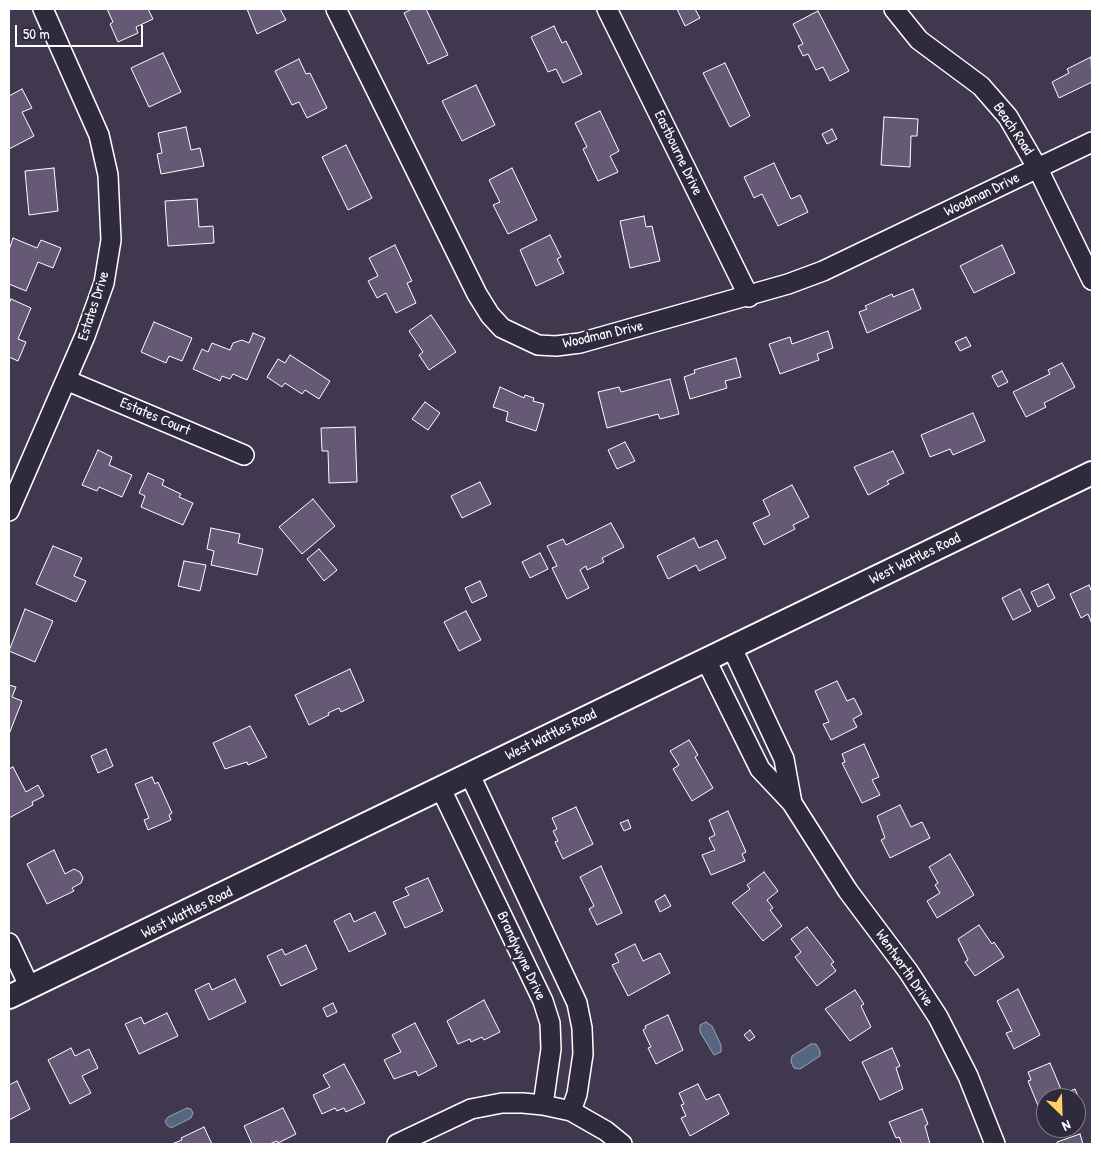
<!DOCTYPE html>
<style>
body{margin:0}
#map{position:relative;width:1101px;height:1153px;overflow:hidden;background:#40384e;font-family:"Patrick Hand",sans-serif}
canvas{display:block}
.frame{position:absolute;inset:0;border:10px solid #fff;pointer-events:none}
.north{position:absolute;left:1036px;top:1088px;width:50px;height:50px;box-sizing:border-box;background:#2f2a3d;border:1px solid #827f8b;border-radius:50%;rotate:156deg;font-size:14px;font-weight:700;line-height:20px;text-align:center;color:#fff}
.north::after{content:'';display:block;margin:auto;width:18px;height:22px;background:#ffd166;clip-path:polygon(50% 0,100% 100%,50% 72%,0 100%)}
.scale{position:absolute;left:15px;top:25px;width:128px;height:22px;box-sizing:border-box;border:2px solid #fff;border-top:0;padding-left:6px;font-size:15px;line-height:18px;white-space:nowrap;color:#fff;-webkit-text-stroke:4px #2f2a3d;paint-order:stroke}
</style>
<div id="map">
<canvas width="1101" height="1153"></canvas>
<div class="frame"></div>
<div class="north">N</div>
<div class="scale">50 m</div>
</div>
<script>
const ctx = document.querySelector('canvas').getContext('2d');
ctx.lineJoin = 'round';
function fillPath(path, color) { ctx.fillStyle = color; ctx.fill(path, 'evenodd'); }
const poly = rows => new Path2D(rows.map(r => 'M' + r).join(''));
function trace(path, color, width, dash) { ctx.strokeStyle = color; ctx.lineWidth = width; ctx.lineCap = dash ? 'butt' : 'round'; ctx.setLineDash(dash || []); ctx.stroke(path); }
function write(font, color, halo, rows, align = 'center') {
  ctx.font = font + ' "Patrick Hand",sans-serif'; ctx.lineWidth = 4.5; ctx.setLineDash([]); ctx.textBaseline = 'middle'; ctx.strokeStyle = halo; ctx.fillStyle = color; for (const [text, x, y, turn = 0] of rows) {
    ctx.save(); ctx.translate(x, y); ctx.rotate((+turn || 0) * Math.PI / 180); ctx.textAlign = isNaN(turn) ? turn : align; if (halo) ctx.strokeText(text, 0, 0); ctx.fillText(text, 0, 0); ctx.restore();
  }
}
const water = poly([
 [706,1022,712,1026,721,1045,721,1052,714,1055,700,1032,700,1025,706,1022],
 [811,1044,816,1044,820,1051,820,1056,800,1069,794,1068,791,1062,792,1056,811,1044],
 [187,1108,191,1109,193,1113,191,1118,171,1128,167,1125,165,1121,168,1117,187,1108]
]);
fillPath(water, '#566681');
trace(water, '#9aa3b3', 1);
const building = poly([
 [107,9,148,9,153,19,136,27,138,33,118,42,110,24,113,22,107,9],
 [247,9,280,9,286,20,257,34,247,9],
 [412,9,426,9,448,55,428,64,404,13,412,9],
 [677,9,695,9,700,18,685,26,677,9],
 [818,11,849,71,830,81,823,67,816,70,808,54,803,56,798,46,803,44,793,24,818,11],
 [554,26,562,43,566,41,582,74,563,83,556,69,548,72,531,37,554,26],
 [163,53,181,92,149,107,131,68,163,53],
 [1091,57,1092,82,1059,98,1052,82,1069,73,1067,69,1091,57],
 [299,59,306,74,310,73,327,108,307,118,299,102,292,105,275,71,299,59],
 [725,63,750,116,730,127,703,73,725,63],
 [476,85,495,125,462,141,442,101,476,85],
 [22,89,32,108,22,112,34,136,9,149,9,96,22,89],
 [600,111,619,151,610,156,618,172,598,181,583,149,587,147,575,123,600,111],
 [884,117,918,119,917,136,911,136,910,167,881,165,884,117],
 [186,127,191,150,200,148,204,166,161,174,157,154,162,153,158,133,186,127],
 [832,129,837,139,827,144,822,134,832,129],
 [346,145,372,198,348,210,322,157,346,145],
 [774,163,791,199,800,195,808,212,778,226,762,194,754,198,744,177,774,163],
 [54,168,58,211,29,215,25,171,54,168],
 [512,168,537,220,508,234,493,205,500,202,489,180,512,168],
 [197,199,199,227,213,226,214,243,168,246,165,201,197,199],
 [644,216,646,227,652,226,660,261,630,268,620,221,644,216],
 [550,235,561,257,557,259,564,273,536,286,520,250,550,235],
 [13,238,37,248,41,240,61,248,53,268,38,262,26,291,9,284,9,250,13,238],
 [395,245,412,281,407,283,416,303,396,313,386,293,377,298,368,281,378,276,369,258,395,245],
 [1002,245,1015,273,974,293,960,266,1002,245],
 [913,289,921,309,867,333,859,312,867,309,865,306,892,294,893,297,913,289],
 [11,299,31,308,18,339,26,342,18,361,9,357,9,304,11,299],
 [431,315,456,352,429,370,419,355,423,352,409,331,431,315],
 [154,322,192,338,182,361,169,356,166,363,141,352,154,322],
 [828,331,833,348,817,354,819,360,780,374,769,344,790,337,792,344,828,331],
 [253,333,265,338,247,380,233,374,230,379,222,376,220,381,193,369,202,349,208,352,212,343,230,350,233,343,242,340,249,343,253,333],
 [966,337,971,346,960,351,955,342,966,337],
 [290,355,330,381,319,399,305,390,302,394,285,383,282,387,267,377,278,359,285,363,290,355],
 [736,358,741,377,725,381,727,388,690,399,684,377,695,373,694,370,736,358],
 [1062,363,1075,387,1044,403,1046,407,1026,417,1013,392,1050,374,1048,370,1062,363],
 [1002,371,1008,382,998,387,992,376,1002,371],
 [670,379,679,414,660,419,658,414,607,428,598,392,619,387,621,392,670,379],
 [500,387,524,398,525,395,534,398,533,401,544,404,536,431,506,421,508,412,493,407,500,387],
 [425,402,440,413,428,430,412,419,425,402],
 [973,413,985,441,953,455,950,449,930,457,921,435,973,413],
 [355,427,357,482,329,483,328,451,322,451,321,428,355,427],
 [625,442,635,461,617,469,608,450,625,442],
 [98,450,112,457,109,465,132,475,122,497,99,487,97,491,82,485,98,450],
 [893,451,904,473,887,481,889,484,868,495,854,467,893,451],
 [148,473,164,480,162,485,181,494,179,497,193,503,183,525,141,507,145,496,139,493,148,473],
 [480,482,491,504,462,518,451,496,480,482],
 [792,485,809,517,793,525,795,529,764,545,753,523,770,515,763,500,792,485],
 [313,499,335,526,302,554,279,527,313,499],
 [611,523,624,547,602,558,604,562,587,570,586,566,580,570,589,588,567,599,552,568,557,566,547,546,563,539,566,545,611,523],
 [211,528,240,534,238,543,263,549,257,575,211,565,214,551,207,549,211,528],
 [694,538,699,548,717,540,726,558,699,571,696,565,668,579,657,556,694,538],
 [53,546,82,558,74,576,86,581,76,602,36,584,53,546],
 [319,549,337,570,324,581,307,559,319,549],
 [540,553,548,569,530,578,522,562,540,553],
 [184,561,206,565,200,591,178,586,184,561],
 [480,581,487,596,472,603,465,588,480,581],
 [1048,584,1055,598,1038,607,1031,592,1048,584],
 [1089,585,1092,592,1092,624,1088,614,1081,618,1070,594,1089,585],
 [1020,589,1031,611,1013,620,1002,598,1020,589],
 [25,609,53,621,35,662,9,651,25,609],
 [466,611,481,640,459,651,444,622,466,611],
 [350,669,364,701,341,712,339,708,328,713,329,715,309,725,295,695,350,669],
 [837,681,847,701,854,698,862,714,853,719,857,727,831,740,823,724,829,722,815,691,837,681],
 [9,685,16,687,12,697,22,701,9,734,9,685],
 [250,726,267,757,248,765,247,762,225,769,213,743,250,726],
 [689,740,698,755,695,757,713,788,692,801,673,769,679,765,670,751,689,740],
 [864,744,879,777,872,780,880,795,862,803,842,763,845,762,842,754,864,744],
 [106,749,113,766,98,773,91,756,106,749],
 [13,767,26,792,38,785,44,796,32,802,33,805,9,818,9,769,13,767],
 [152,777,155,784,158,782,172,813,169,815,171,820,148,830,144,820,149,818,135,784,152,777],
 [900,805,911,827,922,822,930,838,890,858,881,840,885,838,877,816,900,805],
 [576,807,593,844,563,859,555,842,558,841,553,831,557,829,552,818,576,807],
 [728,811,746,852,742,854,745,861,711,875,702,855,715,850,709,838,715,835,709,820,728,811],
 [628,820,631,828,624,831,620,823,628,820],
 [54,850,65,874,74,869,80,872,83,878,81,883,72,888,74,891,47,904,27,864,54,850],
 [950,854,974,895,937,918,927,901,940,893,935,885,938,883,929,867,950,854],
 [601,866,622,913,597,925,589,909,594,906,580,877,601,866],
 [764,872,778,891,767,900,773,908,770,910,782,926,763,941,732,903,750,889,747,885,764,872],
 [428,878,443,911,405,928,393,902,409,895,405,888,428,878],
 [665,895,671,906,660,912,655,901,665,895],
 [375,912,386,934,349,952,334,921,350,913,354,922,375,912],
 [979,925,992,944,994,942,1004,957,975,976,965,962,968,960,958,939,979,925],
 [807,927,834,962,831,964,836,971,817,986,795,957,801,952,791,939,807,927],
 [635,944,643,961,660,953,670,973,628,996,612,965,619,962,615,954,635,944],
 [306,945,317,969,281,986,267,956,282,949,285,955,306,945],
 [235,979,246,1002,209,1020,195,990,209,983,212,990,235,979],
 [1018,989,1040,1035,1014,1049,1006,1033,1012,1031,997,1001,1018,989],
 [855,990,864,1004,861,1006,871,1027,850,1041,825,1009,855,990],
 [484,1000,500,1032,484,1040,482,1037,471,1042,470,1039,458,1044,447,1021,484,1000],
 [333,1003,337,1012,327,1017,323,1008,333,1003],
 [167,1013,178,1036,139,1054,125,1024,141,1017,144,1024,167,1013],
 [668,1015,683,1050,656,1064,648,1048,651,1047,643,1030,646,1028,645,1026,668,1015],
 [415,1023,437,1066,418,1076,416,1071,394,1079,384,1060,401,1052,392,1035,415,1023],
 [750,1030,755,1037,749,1041,744,1035,750,1030],
 [71,1048,75,1056,89,1049,98,1068,82,1076,91,1093,70,1104,48,1060,71,1048],
 [892,1048,900,1066,896,1068,903,1089,880,1100,862,1062,892,1048],
 [1050,1063,1063,1094,1075,1089,1083,1108,1076,1111,1076,1098,1046,1098,1045,1123,1028,1081,1031,1080,1028,1072,1050,1063],
 [344,1064,365,1103,346,1112,344,1108,337,1111,335,1108,322,1114,313,1095,330,1087,323,1075,344,1064],
 [17,1081,30,1109,9,1120,9,1085,17,1081],
 [698,1084,706,1100,719,1094,729,1114,690,1136,681,1118,686,1116,681,1105,684,1104,679,1093,698,1084],
 [283,1108,296,1134,278,1143,277,1141,269,1144,252,1144,244,1126,283,1108],
 [922,1109,928,1124,925,1126,930,1144,902,1144,899,1137,896,1138,889,1122,922,1109],
 [204,1127,212,1144,172,1144,182,1140,181,1138,204,1127],
 [1080,1134,1083,1144,1057,1144,1057,1142,1080,1134]
]);
fillPath(building, '#665976');
trace(building, '#fff', 1);
const minor = poly([
 [336,9,477,294,490,315,502,328,538,345,556,346,580,343,788,284,823,271,1092,142],
 [607,9,749,297],
 [894,9,919,40,981,86,1008,117,1038,169,1092,280],
 [66,380,244,455],
 [9,511,85,336,104,283,111,240,108,175,99,135,43,9],
 [706,660,760,769,792,803,784,759,732,648],
 [470,775,577,1003,582,1028,583,1054,577,1094,571,1111],
 [441,789,543,1001,550,1023,551,1049,543,1105],
 [792,803,848,891,908,971,938,1017,968,1076,995,1144],
 [9,943,30,988],
 [397,1144,471,1109,502,1103,523,1103,543,1105,571,1111,606,1131,622,1144]
]);
const tertiary = poly([
 [9,997,1092,473]
]);
trace(minor, '#fff', 22);
trace(tertiary, '#fff', 26);
trace(minor, '#2f2a3d', 19);
trace(tertiary, '#2f2a3d', 22);
write('15px', '#fff', '#2f2a3d', [
 ["Beach Road",1013,129,56],
 ["Eastbourne Drive",678,153,64],
 ["Woodman Drive",982,195,-26],
 ["Estates Drive",94,306,-72],
 ["Woodman Drive",603,335,-13],
 ["Estates Court",155,417,23],
 ["West Wattles Road",915,559,-26],
 ["West Wattles Road",551,735,-26],
 ["West Wattles Road",187,913,-26],
 ["Brandywyne Drive",521,956,65],
 ["Wentworth Drive",904,968,55]
]);
</script>
